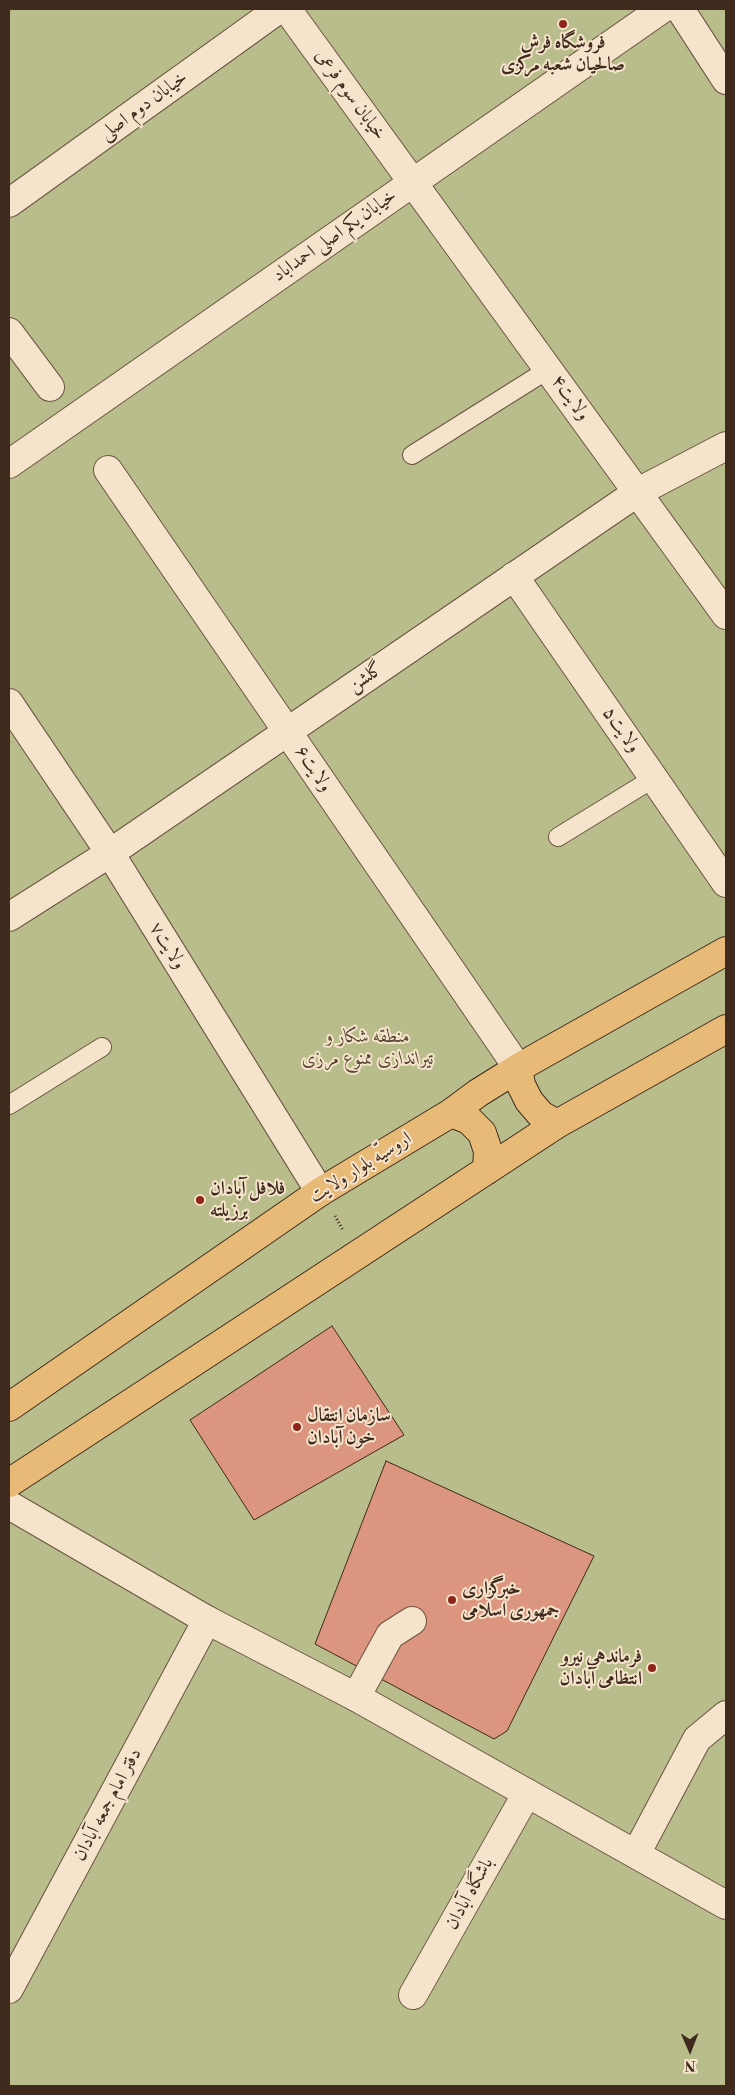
<!DOCTYPE html>
<meta charset="utf-8">
<style>
body{margin:0}
#map{position:relative;width:735px;height:2095px;overflow:hidden;background:#efd4b0;font-family:"Libre Bodoni",serif}
canvas{display:block}
.frame{position:absolute;inset:0;border:10px solid #3f2a1d;pointer-events:none}
.north{position:absolute;left:665px;top:2025px;width:50px;height:50px;-webkit-text-stroke:4px #f5e3cc;paint-order:stroke;rotate:179deg;font-size:14px;font-weight:700;line-height:20px;text-align:center;color:#3f2a1d}
.north::after{content:'';display:block;margin:auto;width:18px;height:22px;background:#3f2a1d;clip-path:polygon(50% 0,100% 100%,50% 72%,0 100%)}
</style>
<div id="map">
<canvas width="735" height="2095"></canvas>
<div class="frame"></div>
<div class="north">N</div>
</div>
<script>
const ctx = document.querySelector('canvas').getContext('2d');
ctx.lineJoin = 'round';
function fillPath(path, color) { ctx.fillStyle = color; ctx.fill(path, 'evenodd'); }
const poly = rows => new Path2D(rows.map(r => 'M' + r).join(''));
function trace(path, color, width, dash) { ctx.strokeStyle = color; ctx.lineWidth = width; ctx.lineCap = dash ? 'butt' : 'round'; ctx.setLineDash(dash || []); ctx.stroke(path); }
function write(font, color, halo, rows, align = 'center') {
  ctx.font = font + ' "Libre Bodoni",Amiri,serif'; ctx.lineWidth = 4; ctx.setLineDash([]); ctx.textBaseline = 'middle'; ctx.strokeStyle = halo; ctx.fillStyle = color; for (const [text, x, y, turn = 0] of rows) {
    ctx.save(); ctx.translate(x, y); ctx.rotate((+turn || 0) * Math.PI / 180); ctx.textAlign = isNaN(turn) ? turn : align; if (halo) ctx.strokeText(text, 0, 0); ctx.fillText(text, 0, 0); ctx.restore();
  }
}
fillPath(poly([
 [9,9,726,9,726,2086,9,2086]
]), '#b9bd8b');
const building = poly([
 [332,1326,404,1435,254,1520,190,1420,332,1326],
 [386,1461,594,1556,507,1731,494,1739,315,1644,386,1461]
]);
fillPath(building, '#dc957f');
trace(building, '#3f2a1d', 1);
const service = poly([
 [412,455,549,369],
 [558,837,654,778],
 [9,1105,102,1047]
]);
const minor = poly([
 [287,9,726,615],
 [680,9,726,80],
 [9,203,279,9],
 [9,332,50,387],
 [108,470,518,1068],
 [514,576,726,883],
 [9,703,110,853,320,1192],
 [9,917,110,853,638,492,726,446],
 [356,1697,390,1635,412,1621],
 [636,1854,697,1739,726,1715],
 [9,1989,207,1620],
 [413,1995,527,1793]
]);
const tertiary = poly([
 [9,464,662,9],
 [9,1505,207,1620,356,1697,726,1905]
]);
const primary = poly([
 [518,1068,521,1085,529,1101,541,1115,557,1124],
 [451,1113,469,1120,482,1133,488,1151,487,1170],
 [9,1407,320,1192,451,1113,478,1093,518,1068,726,951],
 [9,1483,557,1124,726,1029]
]);
trace(service, '#6b5442', 20);
trace(minor, '#6b5442', 30);
trace(tertiary, '#6b5442', 30);
trace(primary, '#3f2a1d', 30);
trace(poly([
 [335,1216,343,1230]
]), '#3f2a1d', 3, [1, 2.5]);
trace(service, '#f5e3cc', 18);
trace(minor, '#f5e3cc', 28);
trace(tertiary, '#f5e3cc', 28);
trace(primary, '#e8ba78', 28);
for (const [x, y, r, color] of [
 [563,24,5,"#8f2418"],
 [200,1200,5,"#8f2418"],
 [297,1427,5,"#8f2418"],
 [452,1600,5,"#8f2418"],
 [652,1668,5,"#8f2418"]
]) { const dot = new Path2D(); dot.arc(x, y, r, 0, 2 * Math.PI); ctx.fillStyle = color; ctx.fill(dot); trace(dot, '#f5e3cc', 2); }
write('bold 19px', '#3f2a1d', '#f5e3cc', [
 ["فروشگاه فرش",563,43,"center"],
 ["صالحیان شعبه مرکزی",563,65,"center"],
 ["فلافل آبادان",210,1189],
 ["برزیلته",210,1211],
 ["سازمان انتقال",307,1416],
 ["خون آبادان",307,1438],
 ["خبرگزاری",462,1589],
 ["جمهوری اسلامی",462,1611],
 ["فرماندهی نیرو",642,1657,"right"],
 ["انتظامی آبادان",642,1679,"right"]
], 'left');
write('19px', '#3f2a1d', '#f5e3cc', [
 ["خیابان سوم فرعی",350,95,54],
 ["خیابان دوم اصلی",144,106,-36],
 ["خیابان یکم اصلی احمداباد",335,236,-35],
 ["ولایت۴",570,398,54],
 ["گلشن",366,678,-34],
 ["ولایت۵",621,730,55],
 ["ولایت۶",313,769,56],
 ["ولایت۷",167,946,58],
 ["اروسیّه بلوار ولایت",361,1168,-32],
 ["دفتر امام جمعه آبادان",108,1805,-62],
 ["باشگاه آبادان",470,1894,-61]
]);
write('italic 19px', '#574733', '#f5e3cc', [
 ["منطقه شکار و",368,1037],
 ["تیراندازی ممنوع مرزی",368,1059]
]);
</script>
